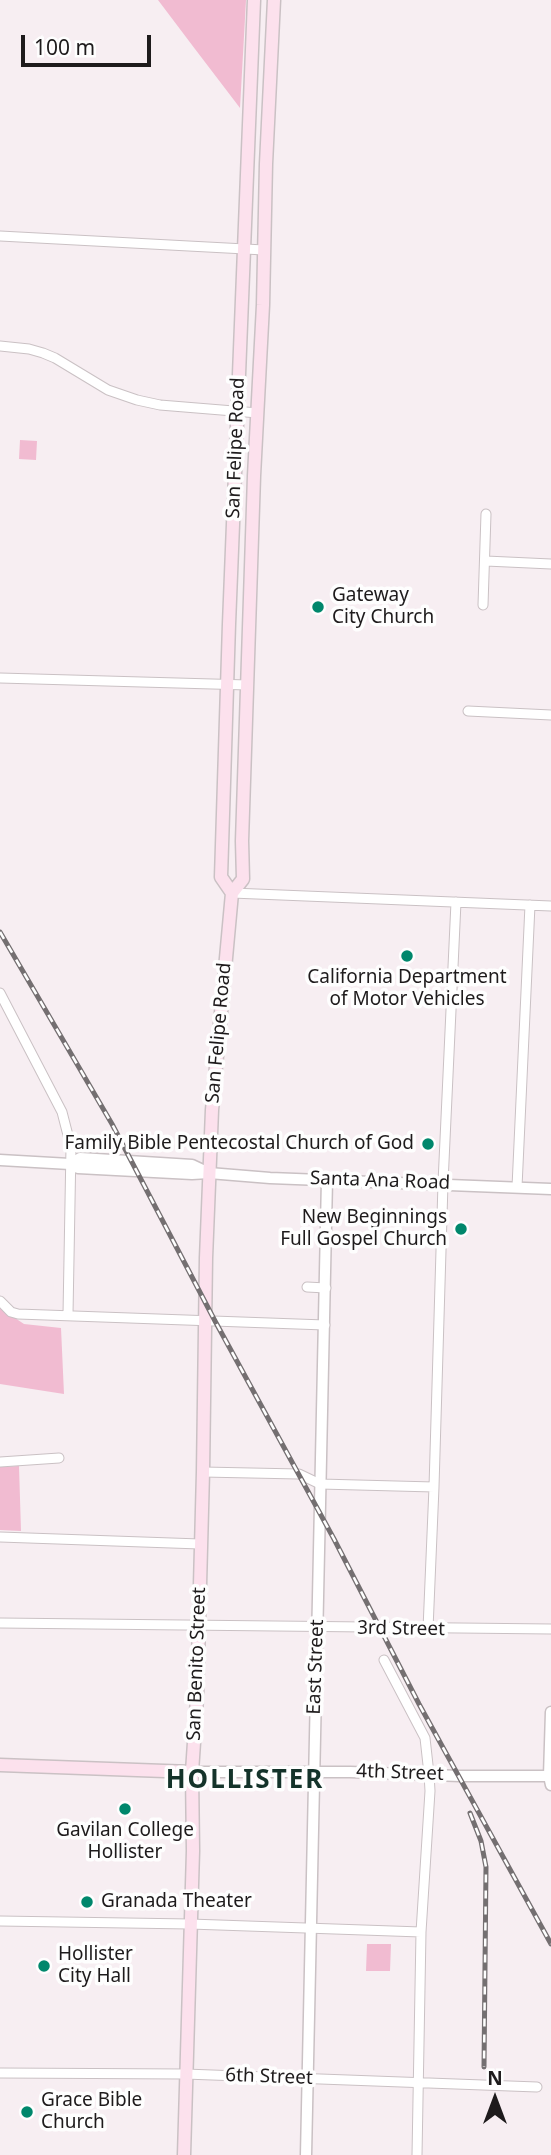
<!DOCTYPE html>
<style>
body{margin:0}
#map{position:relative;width:551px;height:2155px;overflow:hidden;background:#f7eef2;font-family:"Noto Sans",sans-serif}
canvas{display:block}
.north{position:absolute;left:460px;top:2064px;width:70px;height:70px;-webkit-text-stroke:5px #fefefe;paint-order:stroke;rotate:0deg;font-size:19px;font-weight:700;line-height:28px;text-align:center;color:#1e1b1c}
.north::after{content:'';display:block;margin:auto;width:24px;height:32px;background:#1e1b1c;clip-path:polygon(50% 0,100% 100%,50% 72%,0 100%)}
.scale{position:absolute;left:21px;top:35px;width:130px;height:32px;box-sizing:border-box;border:4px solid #1e1b1c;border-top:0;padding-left:9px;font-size:21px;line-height:24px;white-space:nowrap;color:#1e1b1c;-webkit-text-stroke:5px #fefefe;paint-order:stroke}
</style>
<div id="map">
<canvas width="551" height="2155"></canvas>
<div class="north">N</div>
<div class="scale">100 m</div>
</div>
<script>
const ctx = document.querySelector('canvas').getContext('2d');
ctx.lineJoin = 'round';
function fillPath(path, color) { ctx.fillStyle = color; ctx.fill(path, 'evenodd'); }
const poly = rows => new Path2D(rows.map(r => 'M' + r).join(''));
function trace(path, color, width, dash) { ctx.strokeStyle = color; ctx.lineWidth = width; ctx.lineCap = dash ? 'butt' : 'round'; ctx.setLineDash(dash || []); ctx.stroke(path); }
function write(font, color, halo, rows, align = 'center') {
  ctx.font = font + ' "Noto Sans",sans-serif'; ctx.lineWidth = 7; ctx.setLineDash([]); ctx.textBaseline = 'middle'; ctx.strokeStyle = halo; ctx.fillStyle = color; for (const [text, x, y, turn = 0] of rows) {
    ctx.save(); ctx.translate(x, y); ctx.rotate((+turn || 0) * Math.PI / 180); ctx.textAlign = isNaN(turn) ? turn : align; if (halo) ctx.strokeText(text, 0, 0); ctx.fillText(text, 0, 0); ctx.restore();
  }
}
fillPath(poly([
 [158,0,246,0,240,108,195,49],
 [20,440,37,441,36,460,19,459],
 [0,1308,24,1324,61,1328,64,1394,0,1384],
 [19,1466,21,1531,0,1530,0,1467],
 [367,1944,391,1944,390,1971,366,1971]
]), '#f1bbd1');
const minor = poly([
 [0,236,264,250],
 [0,346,29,349,43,353,55,358,108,390,137,400,160,405,258,413],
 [486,561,551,564],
 [483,605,486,514],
 [0,678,248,685],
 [468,711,551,715],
 [232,893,551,906],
 [0,993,62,1112,71,1147,68,1314],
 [517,1187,530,905],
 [307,1287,326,1288],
 [0,1301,11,1312,18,1314,325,1325],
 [0,1462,59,1458],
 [203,1472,299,1474,320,1484,434,1487],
 [0,1537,200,1544],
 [0,1623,551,1629],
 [428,1629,434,1487,443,1183,456,902],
 [384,1660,425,1738,429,1774,430,1791,421,1932,417,2155],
 [0,1921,190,1924,421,1932],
 [0,2073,185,2074,537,2087]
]);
const tertiary = poly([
 [0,1160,70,1164,78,1168,192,1174,209,1173,192,1165,80,1158,70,1164],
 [209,1173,270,1178,551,1189],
 [551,1712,549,1776,551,1785],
 [192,1772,350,1772,460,1776,551,1776],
 [306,2155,327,1179]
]);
const secondary = poly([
 [232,893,221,877,229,624,254,0],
 [0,1765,192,1772],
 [184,2155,193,1851,192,1772,197,1698,203,1472,206,1258,212,1110,232,893,243,879,242,841,254,476,263,305,266,164,274,0]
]);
trace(minor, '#cac1c4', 11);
trace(tertiary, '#cac1c4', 13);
trace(secondary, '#cac1c4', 15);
trace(minor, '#fff', 9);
trace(tertiary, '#fff', 10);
trace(secondary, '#fce1ed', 12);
const rail = poly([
 [0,932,112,1124,215,1321,334,1539,419,1704,551,1944],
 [470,1813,481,1841,486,1867,484,2067]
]);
trace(rail, '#746f71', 5);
trace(rail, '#fefefe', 2.5, [8]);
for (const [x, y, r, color] of [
 [318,607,7,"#00876c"],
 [407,956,7,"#00876c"],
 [428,1144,7,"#00876c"],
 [461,1229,7,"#00876c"],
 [125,1809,7,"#00876c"],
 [87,1902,7,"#00876c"],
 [44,1966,7,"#00876c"],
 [27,2112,7,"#00876c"]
]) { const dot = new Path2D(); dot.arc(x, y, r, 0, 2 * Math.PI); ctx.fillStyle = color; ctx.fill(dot); trace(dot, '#fefefe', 2.5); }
write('19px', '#1e1b1c', '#fefefe', [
 ["San Felipe Road",236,448,-88],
 ["San Felipe Road",219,1033,-85],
 ["Santa Ana Road",380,1181,2],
 ["3rd Street",401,1629,1],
 ["San Benito Street",197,1664,-88],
 ["East Street",316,1667,-88],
 ["4th Street",400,1773,2],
 ["6th Street",269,2077,2]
]);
write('19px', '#1e1b1c', '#fefefe', [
 ["Gateway",332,596],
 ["City Church",332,618],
 ["California Department",407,978,"center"],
 ["of Motor Vehicles",407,1000,"center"],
 ["Family Bible Pentecostal Church of God",414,1144,"right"],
 ["New Beginnings",447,1218,"right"],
 ["Full Gospel Church",447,1240,"right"],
 ["Gavilan College",125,1831,"center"],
 ["Hollister",125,1853,"center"],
 ["Granada Theater",101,1902],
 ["Hollister",58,1955],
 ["City Hall",58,1977],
 ["Grace Bible",41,2101],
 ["Church",41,2123]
], 'left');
ctx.letterSpacing = '2px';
write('bold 26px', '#14332a', '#fefefe', [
 ["HOLLISTER",245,1781]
]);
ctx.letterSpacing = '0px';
</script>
